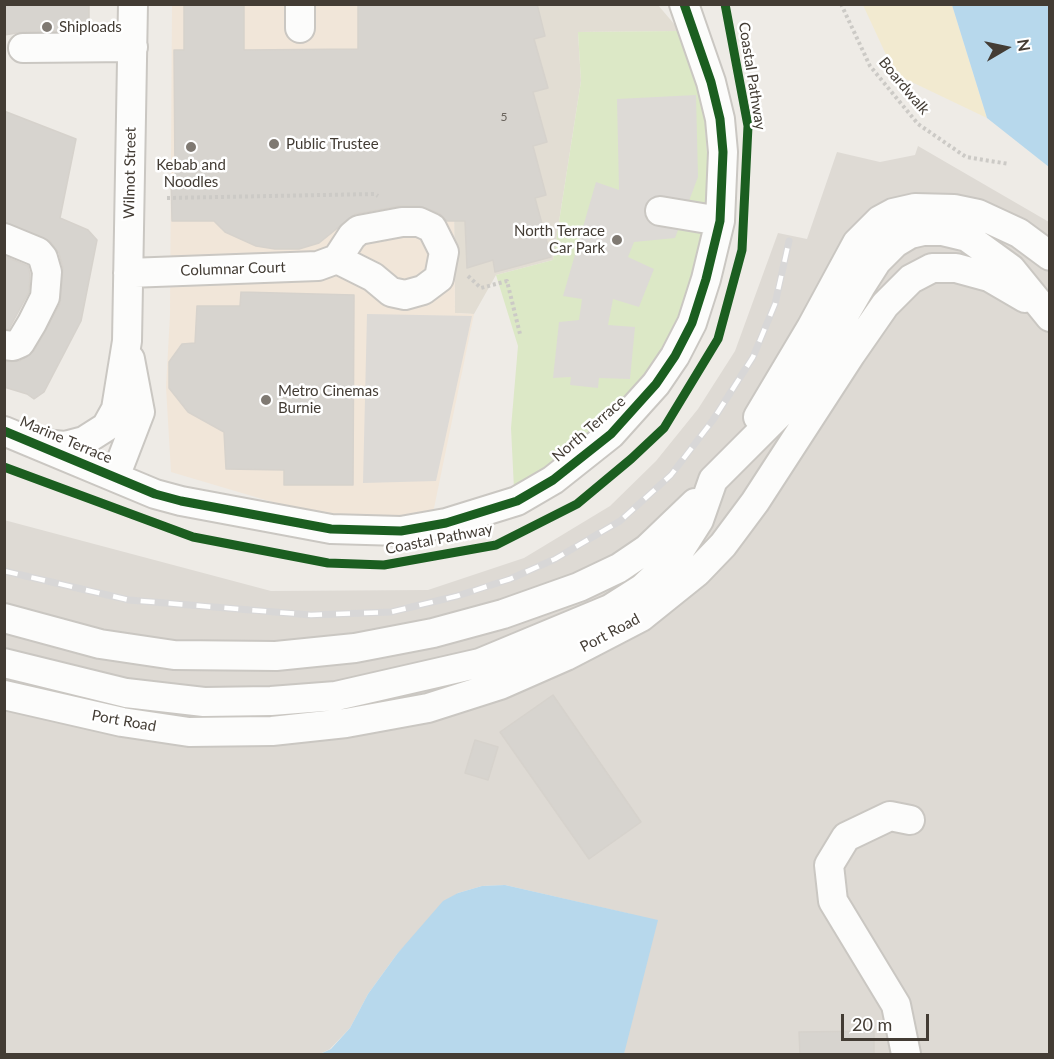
<!DOCTYPE html>
<style>
body{margin:0}
#map{position:relative;width:1054px;height:1059px;overflow:hidden;background:#eeebe6;font-family:Lato,sans-serif}
canvas{display:block}
.frame{position:absolute;inset:0;border:6px solid #433c34;pointer-events:none}
.north{position:absolute;left:976px;top:18px;width:60px;height:60px;-webkit-text-stroke:4px #fff;paint-order:stroke;rotate:81deg;font-size:16px;font-weight:700;line-height:24px;text-align:center;color:#433c34}
.north::after{content:'';display:block;margin:auto;width:21px;height:27px;background:#433c34;clip-path:polygon(50% 0,100% 100%,50% 72%,0 100%)}
.scale{position:absolute;left:841px;top:1014px;width:88px;height:27px;box-sizing:border-box;border:3px solid #433c34;border-top:0;padding-left:8px;font-size:18px;line-height:21px;white-space:nowrap;color:#433c34;-webkit-text-stroke:4px #fff;paint-order:stroke}
</style>
<div id="map">
<canvas width="1054" height="1059"></canvas>
<div class="frame"></div>
<div class="north">N</div>
<div class="scale">20 m</div>
</div>
<script>
const ctx = document.querySelector('canvas').getContext('2d');
ctx.lineJoin = 'round';
function fillPath(path, color) { ctx.fillStyle = color; ctx.fill(path, 'evenodd'); }
const poly = rows => new Path2D(rows.map(r => 'M' + r).join(''));
function trace(path, color, width, dash) { ctx.strokeStyle = color; ctx.lineWidth = width; ctx.lineCap = dash ? 'butt' : 'round'; ctx.setLineDash(dash || []); ctx.stroke(path); }
function write(font, color, halo, rows, align = 'center') {
  ctx.font = font + ' Lato,sans-serif'; ctx.lineWidth = 5; ctx.setLineDash([]); ctx.textBaseline = 'middle'; ctx.strokeStyle = halo; ctx.fillStyle = color; for (const [text, x, y, turn = 0] of rows) {
    ctx.save(); ctx.translate(x, y); ctx.rotate((+turn || 0) * Math.PI / 180); ctx.textAlign = isNaN(turn) ? turn : align; if (halo) ctx.strokeText(text, 0, 0); ctx.fillText(text, 0, 0); ctx.restore();
  }
}
fillPath(poly([
 [452,5,658,5,680,31,578,32,581,81,553,260,496,275,474,314,455,313]
]), '#e2ddd3');
fillPath(poly([
 [172,5,452,5,455,313,474,314,433,513,400,521,333,520,171,472,166,387,170,315]
]), '#f1e6d9');
fillPath(poly([
 [918,146,1049,222,1049,1054,624,1054,630,914,505,885,482,886,458,893,397,954,368,994,350,1028,330,1049,320,1054,5,1054,4,520,271,591,428,590,524,558,610,506,656,461,698,409,735,351,778,233,807,239,837,152,880,162,915,155]
]), '#dedad4');
fillPath(poly([
 [680,31,703,96,710,197,704,241,686,300,653,370,598,429,514,489,511,428,518,346,496,275,553,260,581,81,578,32]
]), '#dce8c6');
fillPath(poly([
 [863,5,952,5,987,118,895,74]
]), '#f2ead0');
fillPath(poly([
 [696,95,698,177,675,238,634,242,628,257,654,269,639,307,613,299,608,325,635,327,630,379,599,378,598,388,570,385,571,377,553,378,559,322,579,320,582,299,563,296,596,182,619,190,617,99],
 [367,314,472,316,436,481,363,483]
]), '#dddad6');
fillPath(poly([
 [952,5,1049,5,1049,167,987,118],
 [505,885,658,920,624,1054,320,1054,331,1049,350,1028,368,994,397,954,443,901,458,893,482,886]
]), '#b7d8ec');
const building = poly([
 [4,4,89,4,89,31,23,32,4,35,4,4],
 [184,4,244,4,244,50,358,49,358,4,537,4,545,36,534,39,548,88,533,92,547,142,533,146,546,195,535,198,551,257,495,272,493,260,467,268,465,221,447,221,439,213,419,206,399,206,355,214,319,243,299,249,275,249,256,246,225,232,214,221,172,221,171,176,175,175,174,50,184,50,184,4],
 [4,111,76,139,60,218,88,230,97,240,81,321,44,392,34,399,27,394,4,387,4,362,20,361,34,351,60,304,63,268,59,253,50,241,4,222,4,111],
 [4,256,28,266,30,274,29,292,9,329,4,329,4,256],
 [241,292,354,295,353,485,284,485,284,470,226,469,224,432,188,412,169,388,169,362,182,344,195,343,197,306,240,306,241,292],
 [553,695,641,822,589,859,500,732,553,695],
 [475,740,498,747,488,780,465,773,475,740],
 [874,1031,874,1054,800,1054,799,1032,874,1031]
]);
fillPath(building, '#d7d4cf');
trace(building, '#d6d2cc', 1.5);
const minor = poly([
 [300,28,300,4],
 [23,48,133,47],
 [660,211,720,221],
 [4,238,38,252,43,258,47,272,45,297,32,323,20,343,13,346,4,345],
 [128,273,318,266,337,259,352,236,359,230,402,222,419,222,432,228,444,252,439,278,423,290,405,295,391,292,373,277,337,259],
 [758,417,811,328,857,243,880,220,893,213,915,208,954,209,978,214,1019,233,1050,256],
 [4,431,155,494,181,501,331,529,401,531,446,523,517,501,553,480,611,434,656,384,675,356,692,323,706,279,720,221,723,152,720,119,711,82,684,4],
 [44,444,65,446,84,441,106,427,116,409,127,341,133,4],
 [115,477,140,412,130,359],
 [4,618,100,644,174,655,276,656,355,648,433,633,503,614,579,587,619,568,647,549,695,503],
 [4,663,126,693,204,702,271,701,336,696,480,663,610,609,643,588,675,558,699,520,713,480,788,405,805,383,861,286,877,261,895,243,910,234,923,231,942,231,967,237,1011,269,1050,317],
 [4,695,122,722,189,732,272,731,346,723,428,708,500,685,566,656,641,617,697,572,723,545,755,502,851,354,885,305,911,279,932,268,956,268,989,277,1025,298],
 [906,1054,896,1005,833,901,829,865,846,837,890,816,910,820]
]);
trace(minor, '#cac7c2', 32);
trace(poly([
 [841,4,870,66,918,124,966,157,1009,164],
 [167,198,375,194,378,196],
 [468,276,481,288,507,281,520,334]
]), '#cccac6', 4, [3, 3]);
trace(minor, '#fcfcfb', 28);
const rail = poly([
 [4,571,129,600,311,615,391,612,457,596,510,579,555,559,620,521,671,475,713,420,753,357,775,304,789,241]
]);
trace(rail, '#d8d7d7', 7);
trace(rail, '#fff', 4.5, [14]);
trace(poly([
 [4,431,155,494,181,501,331,529,401,531,446,523,517,501,553,480,611,434,656,384,675,356,692,323,706,279,720,221,723,152,720,119,711,82,684,4],
 [4,467,193,537,328,563,384,565,496,545,577,504,631,459,664,428,718,339,742,250,748,126,725,4]
]), '#1b5e20', 9);
for (const [x, y, r, color] of [
 [47,27,6,"#7f7972"],
 [274,144,6,"#7f7972"],
 [191,147,6,"#7f7972"],
 [617,240,6,"#7f7972"],
 [266,400,6,"#7f7972"]
]) { const dot = new Path2D(); dot.arc(x, y, r, 0, 2 * Math.PI); ctx.fillStyle = color; ctx.fill(dot); trace(dot, '#fff', 2); }
write('12px', '#69635c', null, [
 ["5",504,117]
]);
write('15px', '#433c34', '#fff', [
 ["Shiploads",59,27],
 ["Public Trustee",286,144],
 ["Kebab and",191,165,"center"],
 ["Noodles",191,182,"center"],
 ["North Terrace",605,231,"right"],
 ["Car Park",605,248,"right"],
 ["Metro Cinemas",278,391],
 ["Burnie",278,408]
], 'left');
write('15px', '#433c34', '#fff', [
 ["Coastal Pathway",752,76,81],
 ["Boardwalk",904,86,50],
 ["Wilmot Street",130,173,-89],
 ["Columnar Court",233,269,-2],
 ["North Terrace",589,429,-41],
 ["Marine Terrace",66,440,23],
 ["Coastal Pathway",439,539,-11],
 ["Port Road",610,633,-28],
 ["Port Road",124,721,10]
]);
</script>
